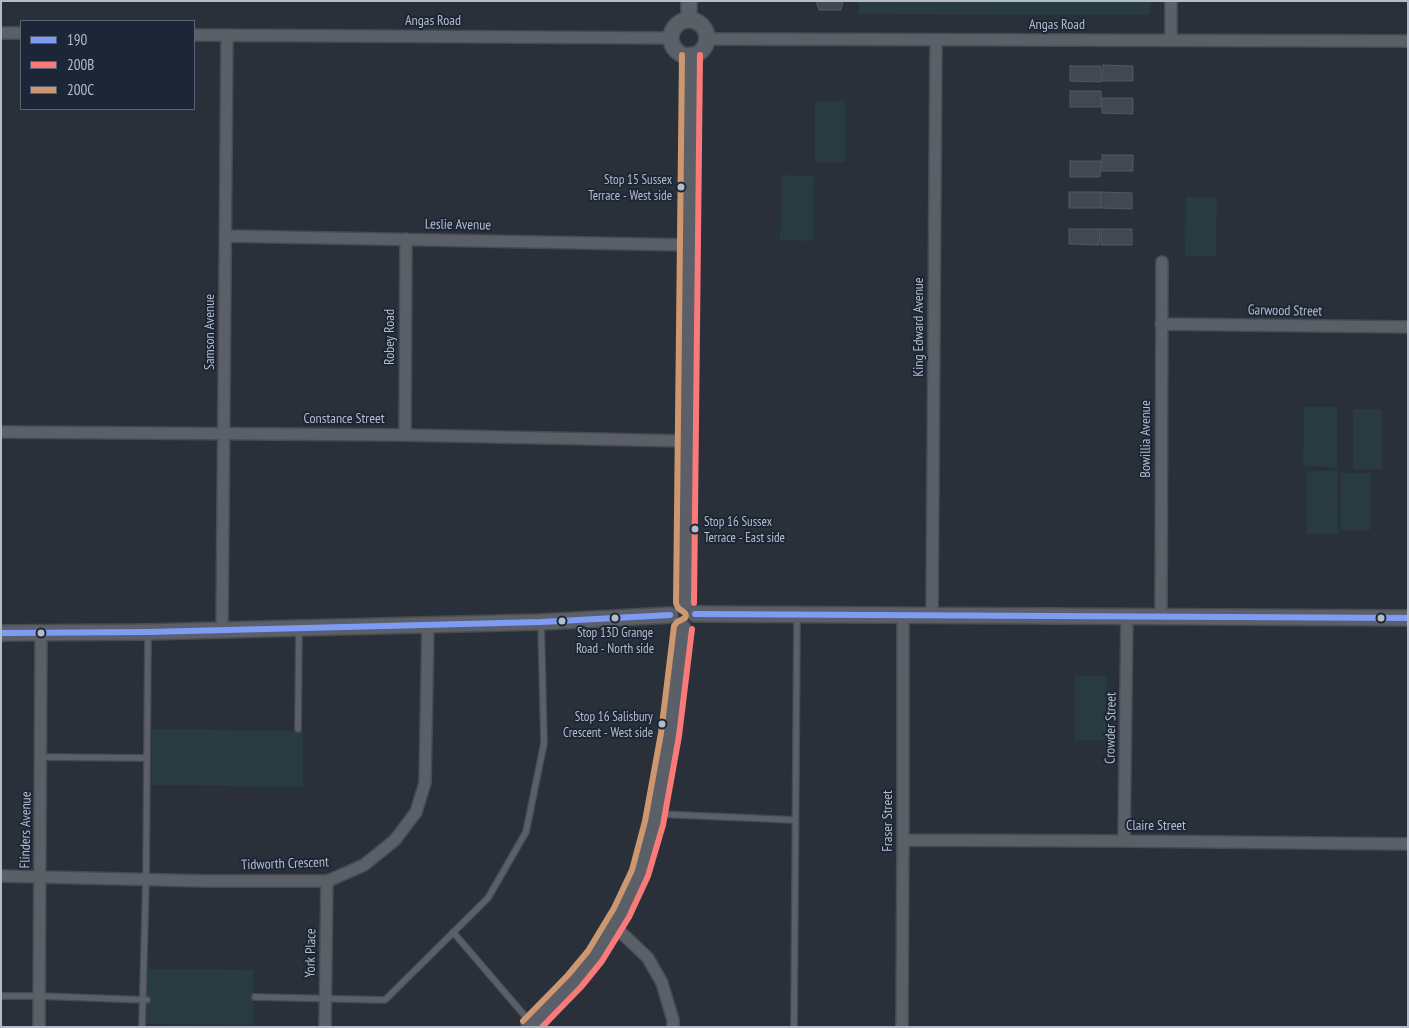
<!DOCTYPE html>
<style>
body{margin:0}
#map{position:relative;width:1409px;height:1028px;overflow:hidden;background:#2a303a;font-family:"PT Sans Narrow",sans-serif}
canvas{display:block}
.frame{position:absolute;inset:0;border:2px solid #b4bccb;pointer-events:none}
.legend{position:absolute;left:20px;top:20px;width:175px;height:90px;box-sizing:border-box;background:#1d2636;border:1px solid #596272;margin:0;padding:6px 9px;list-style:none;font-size:15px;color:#b4bccb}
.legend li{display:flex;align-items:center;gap:10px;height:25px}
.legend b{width:25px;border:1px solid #596272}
</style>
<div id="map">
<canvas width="1409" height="1028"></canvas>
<div class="frame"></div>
<ul class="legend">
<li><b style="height:6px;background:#7e9cf6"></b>190</li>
<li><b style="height:6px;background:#fa7a7a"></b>200B</li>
<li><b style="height:6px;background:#cd976f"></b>200C</li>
</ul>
</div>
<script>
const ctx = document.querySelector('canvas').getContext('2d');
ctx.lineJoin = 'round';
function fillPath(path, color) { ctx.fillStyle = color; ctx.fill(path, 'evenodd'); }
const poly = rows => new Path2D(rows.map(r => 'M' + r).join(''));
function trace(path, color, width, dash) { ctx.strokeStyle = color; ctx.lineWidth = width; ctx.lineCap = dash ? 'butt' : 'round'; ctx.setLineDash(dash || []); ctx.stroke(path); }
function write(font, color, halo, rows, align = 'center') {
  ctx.font = font + ' "PT Sans Narrow",sans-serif'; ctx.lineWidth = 4; ctx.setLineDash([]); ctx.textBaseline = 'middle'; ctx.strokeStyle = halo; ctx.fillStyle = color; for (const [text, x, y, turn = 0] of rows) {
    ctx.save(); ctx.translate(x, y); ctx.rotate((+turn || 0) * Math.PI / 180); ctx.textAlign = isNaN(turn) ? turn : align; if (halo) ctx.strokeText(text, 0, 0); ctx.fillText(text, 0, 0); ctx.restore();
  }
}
fillPath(poly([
 [859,1,1150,1,1150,15,859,14],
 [845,101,845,162,815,162,815,102],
 [782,175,814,176,813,241,780,240],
 [1186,197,1217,197,1216,256,1185,256],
 [1304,407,1337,407,1337,467,1303,466],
 [1353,409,1382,409,1382,469,1353,469],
 [1307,471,1338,471,1338,534,1307,534],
 [1341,473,1371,473,1370,530,1340,530],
 [1075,676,1107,676,1106,740,1075,740],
 [152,729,303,731,303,787,152,785],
 [147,969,253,970,253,1025,146,1024]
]), '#273b41');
const building = poly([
 [816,1,843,1,841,10,819,10,816,1],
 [1103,65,1133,66,1133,81,1102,81,1103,65],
 [1070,66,1101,66,1101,82,1070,81,1070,66],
 [1070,91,1101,91,1101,107,1070,107,1070,91],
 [1102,98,1133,98,1133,114,1102,113,1102,98],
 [1102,155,1133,155,1133,171,1102,171,1102,155],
 [1070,161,1101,161,1100,177,1070,177,1070,161],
 [1069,192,1100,192,1100,208,1069,208,1069,192],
 [1101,192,1132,193,1132,209,1101,208,1101,192],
 [1069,229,1100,229,1099,245,1069,244,1069,229],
 [1101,229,1132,229,1132,245,1101,245,1101,229]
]);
fillPath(building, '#424750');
trace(building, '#525861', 1);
const service = poly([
 [298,729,299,629],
 [40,757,147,758],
 [658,814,795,820],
 [453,932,531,1023],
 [1,996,39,996,147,1000],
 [255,997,385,1000,488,898,526,832,544,743,541,622],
 [142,1027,146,880,148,634],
 [794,1027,797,616]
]);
const minor = poly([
 [1,33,21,33],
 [194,35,671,38],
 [707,39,1408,41],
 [1171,40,1171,1],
 [226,236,689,245],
 [1161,324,1408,327],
 [1,432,405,435,686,441],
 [405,435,406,239],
 [932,615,936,40],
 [1161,617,1162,262],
 [222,630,227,35],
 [903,840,1124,841,1408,844],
 [1124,841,1127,616],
 [1,876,208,881,327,881,330,880,364,865,395,840,416,812,425,783,428,624],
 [613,926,626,937,648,958,662,983,673,1020,673,1027],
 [39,1027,41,633],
 [325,1027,327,881],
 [902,1027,903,840,903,615]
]);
const tertiary = poly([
 [689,20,689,1],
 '671 38a18 18 0 1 1 36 0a18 18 0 1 1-36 0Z',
 [685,603,691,55],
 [695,614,1408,618],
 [1,633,148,632,299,628,541,622,670,615],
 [529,1027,575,981,595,956,622,912,640,873,654,823,670,734,683,628]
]);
trace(service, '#474b52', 8);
trace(minor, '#474b52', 14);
trace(tertiary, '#474b52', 18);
trace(service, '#5b5f67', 5.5);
trace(minor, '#5b5f67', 11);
trace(tertiary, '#5b5f67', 15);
trace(poly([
 [695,614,1408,618],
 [1,633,148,632,541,622,670,615]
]), '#7e9cf6', 6);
trace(poly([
 [694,603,700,55],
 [542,1027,581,987,602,961,629,917,648,876,663,825,679,736,692,629]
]), '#fa7a7a', 6);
trace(poly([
 [523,1021,568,975,588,951,614,908,632,870,645,821,661,733,674,626,677,622,685,618,686,616,685,613,678,608,676,603,682,55]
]), '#cd976f', 6);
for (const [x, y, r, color] of [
 [681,187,4.5,"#b4bccb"],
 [695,529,4.5,"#b4bccb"],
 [615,618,4.5,"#b4bccb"],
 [1381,618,4.5,"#b4bccb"],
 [562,621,4.5,"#b4bccb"],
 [41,633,4.5,"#b4bccb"],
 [662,724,4.5,"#b4bccb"]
]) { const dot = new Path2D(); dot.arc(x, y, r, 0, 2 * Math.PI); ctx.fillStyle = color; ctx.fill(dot); trace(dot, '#1d2636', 2); }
write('13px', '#b4bccb', '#1d2636', [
 ["Stop 15 Sussex",672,180],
 ["Terrace - West side",672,196],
 ["Stop 16 Sussex",704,522,"left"],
 ["Terrace - East side",704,538,"left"],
 ["Stop 13D Grange",615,633,"center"],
 ["Road - North side",615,649,"center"],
 ["Stop 16 Salisbury",653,717],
 ["Crescent - West side",653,733]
], 'right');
write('14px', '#b4bccb', '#1d2636', [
 ["Angas Road",433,21],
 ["Angas Road",1057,25],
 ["Leslie Avenue",458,225,1],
 ["Garwood Street",1285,311,1],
 ["King Edward Avenue",919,327,-90],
 ["Samson Avenue",210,332,-90],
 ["Robey Road",390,337,-90],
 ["Constance Street",344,419],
 ["Bowillia Avenue",1146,439,-90],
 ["Crowder Street",1111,728,-89],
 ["Fraser Street",888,821,-90],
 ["Claire Street",1156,826],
 ["Flinders Avenue",26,830,-89],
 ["Tidworth Crescent",285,864,-2],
 ["York Place",311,953,-89]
]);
</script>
